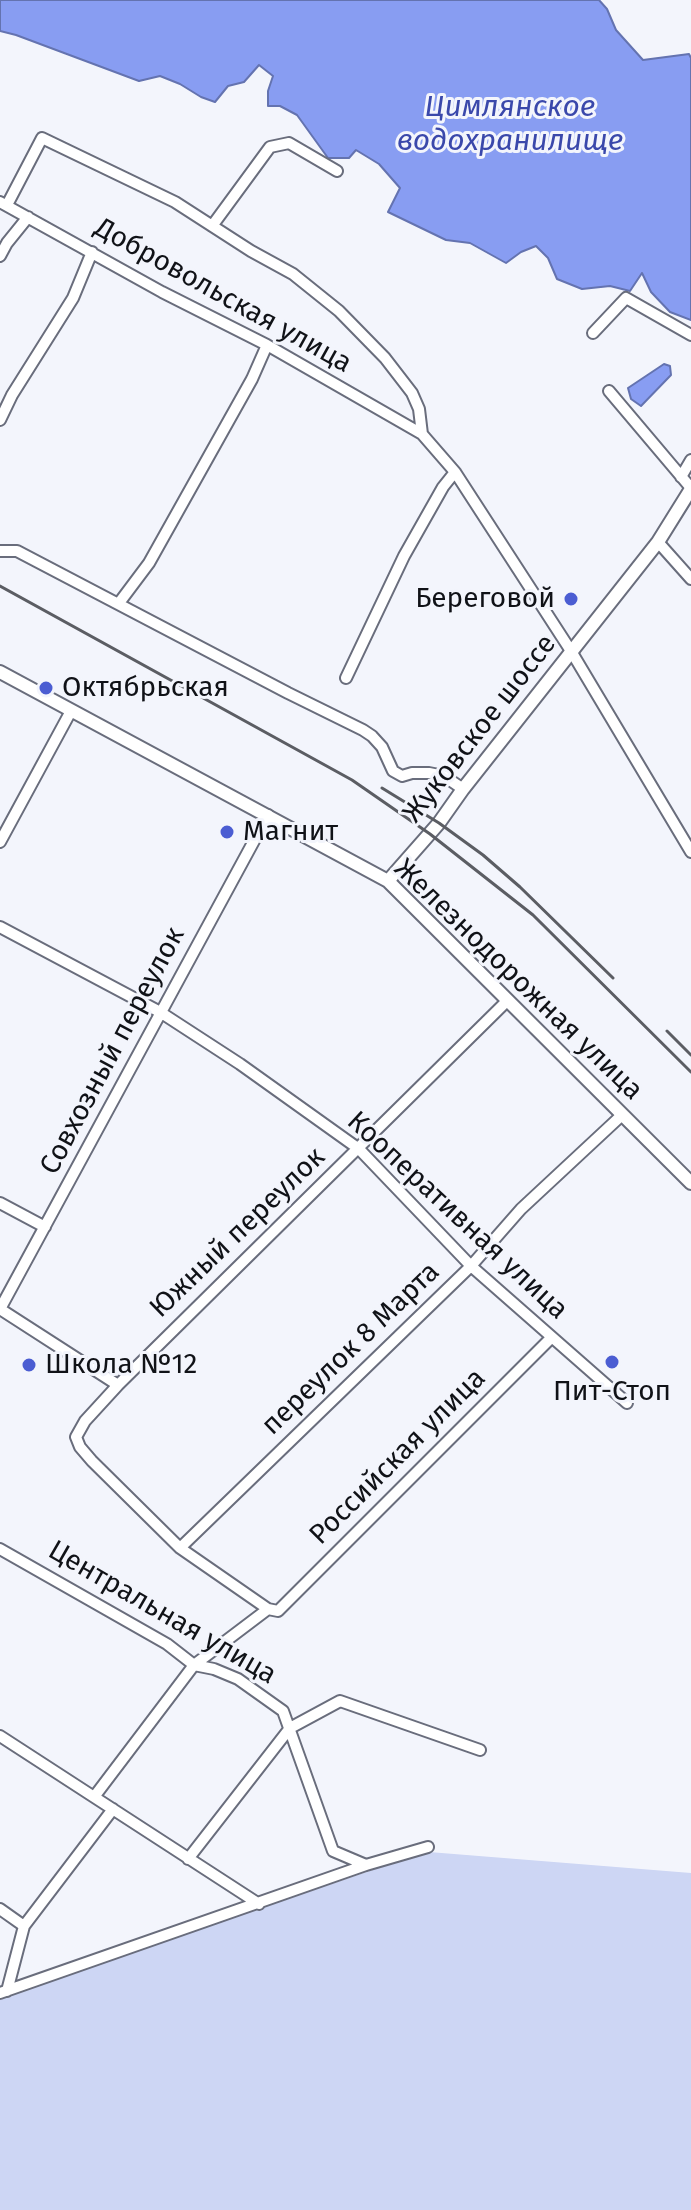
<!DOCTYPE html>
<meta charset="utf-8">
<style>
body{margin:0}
canvas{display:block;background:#f3f5fc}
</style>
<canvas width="691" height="2210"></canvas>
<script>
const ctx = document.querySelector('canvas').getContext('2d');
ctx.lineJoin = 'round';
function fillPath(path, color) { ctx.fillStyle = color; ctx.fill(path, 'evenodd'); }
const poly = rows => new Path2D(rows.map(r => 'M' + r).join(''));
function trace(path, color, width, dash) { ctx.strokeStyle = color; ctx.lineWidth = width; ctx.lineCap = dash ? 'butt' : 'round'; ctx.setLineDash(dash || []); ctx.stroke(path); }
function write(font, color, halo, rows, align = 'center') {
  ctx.font = font + ' "Fira Sans",sans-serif'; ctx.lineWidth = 6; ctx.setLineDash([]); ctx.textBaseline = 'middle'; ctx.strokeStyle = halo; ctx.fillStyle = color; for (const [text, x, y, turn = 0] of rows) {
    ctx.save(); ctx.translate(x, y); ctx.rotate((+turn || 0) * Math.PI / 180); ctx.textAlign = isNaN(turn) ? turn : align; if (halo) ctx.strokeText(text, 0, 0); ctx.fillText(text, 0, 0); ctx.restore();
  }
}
fillPath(poly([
 [429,1852,691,1873,691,2210,0,2210,0,1998,413,1856]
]), '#cdd6f4');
const water = poly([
 [0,0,599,0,607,9,616,30,643,60,689,54,691,58,691,320,670,312,651,292,642,273,630,291,610,286,582,289,557,279,548,258,536,246,521,252,506,263,470,243,446,240,388,212,400,188,379,164,356,150,349,158,328,158,297,115,280,106,268,106,268,91,273,76,259,65,244,82,228,86,215,102,201,97,180,84,160,76,139,81,16,35,0,31,0,0],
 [664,364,670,366,671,375,641,406,631,399,628,388,664,364]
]);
fillPath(water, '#889df2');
trace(water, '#6473b0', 2);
const minor = poly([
 [0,202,162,292,267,345,422,434],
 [7,205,42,138,175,202,251,251,293,274,339,311,385,358,412,393,419,409,422,434,455,472,571,651,691,852],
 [212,226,270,147,289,143,337,171],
 [0,256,7,243,28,217],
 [593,333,626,298,691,335],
 [609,391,691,488],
 [0,420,12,395,73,298,92,252],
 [681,477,691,460],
 [658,542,691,579],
 [0,551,17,551,288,693,363,730,372,736,382,747,393,771,402,776,412,773,429,773,444,776,463,789],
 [119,603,149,563,252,379,267,345],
 [346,678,404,556,443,487,455,472],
 [0,842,71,711],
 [0,927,160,1012,240,1064,359,1149,471,1266,627,1403],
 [508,1000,118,1385,85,1421,76,1437,80,1447,92,1461,180,1548,268,1609,278,1611,551,1338],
 [0,1203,45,1227],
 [0,1309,268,815],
 [0,1309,118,1385],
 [180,1548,471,1266,521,1209,622,1115],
 [0,1549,167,1644,194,1665,214,1669,238,1679,283,1711,333,1851,366,1865],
 [0,1736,259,1904],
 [94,1797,194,1665,268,1609],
 [188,1859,290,1728,340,1701,480,1750],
 [0,1909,24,1926],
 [7,1991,24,1926,113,1809],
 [0,1993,366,1865,428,1847]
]);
const major = poly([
 [0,672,388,881,691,1183],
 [388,881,439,823,463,789,658,542,691,489]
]);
trace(minor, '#696d7c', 14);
trace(major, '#696d7c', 16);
trace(minor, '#fff', 10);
trace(major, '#fff', 12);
trace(poly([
 [0,586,352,780,430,834,533,915,691,1072],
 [382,788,439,823,483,855,520,887,613,978],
 [667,1031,691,1055]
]), '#5b5d63', 3);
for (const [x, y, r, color] of [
 [571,599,8,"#4b5dd2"],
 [46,688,8,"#4b5dd2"],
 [227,832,8,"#4b5dd2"],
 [612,1362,8,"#4b5dd2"],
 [29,1365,8,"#4b5dd2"]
]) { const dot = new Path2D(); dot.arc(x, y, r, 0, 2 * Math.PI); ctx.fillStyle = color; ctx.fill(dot); trace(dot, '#f3f5fc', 3); }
write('28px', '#101217', '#f3f5fc', [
 ["Добровольская улица",223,296,29],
 ["Жуковское шоссе",480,729,-52],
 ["Железнодорожная улица",518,980,44],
 ["Совхозный переулок",113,1051,-62],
 ["Кооперативная улица",457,1216,43],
 ["Южный переулок",238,1233,-44],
 ["переулок 8 Марта",351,1349,-44],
 ["Российская улица",398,1457,-45],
 ["Центральная улица",162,1613,30]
]);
write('28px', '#101217', '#f3f5fc', [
 ["Береговой",555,599,"right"],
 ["Октябрьская",62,688],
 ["Магнит",243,832],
 ["Школа №12",45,1365],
 ["Пит-Стоп",612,1392,"center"]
], 'left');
write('italic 30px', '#3a48ab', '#f3f5fc', [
 ["Цимлянское",510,108],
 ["водохранилище",510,142]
]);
</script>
